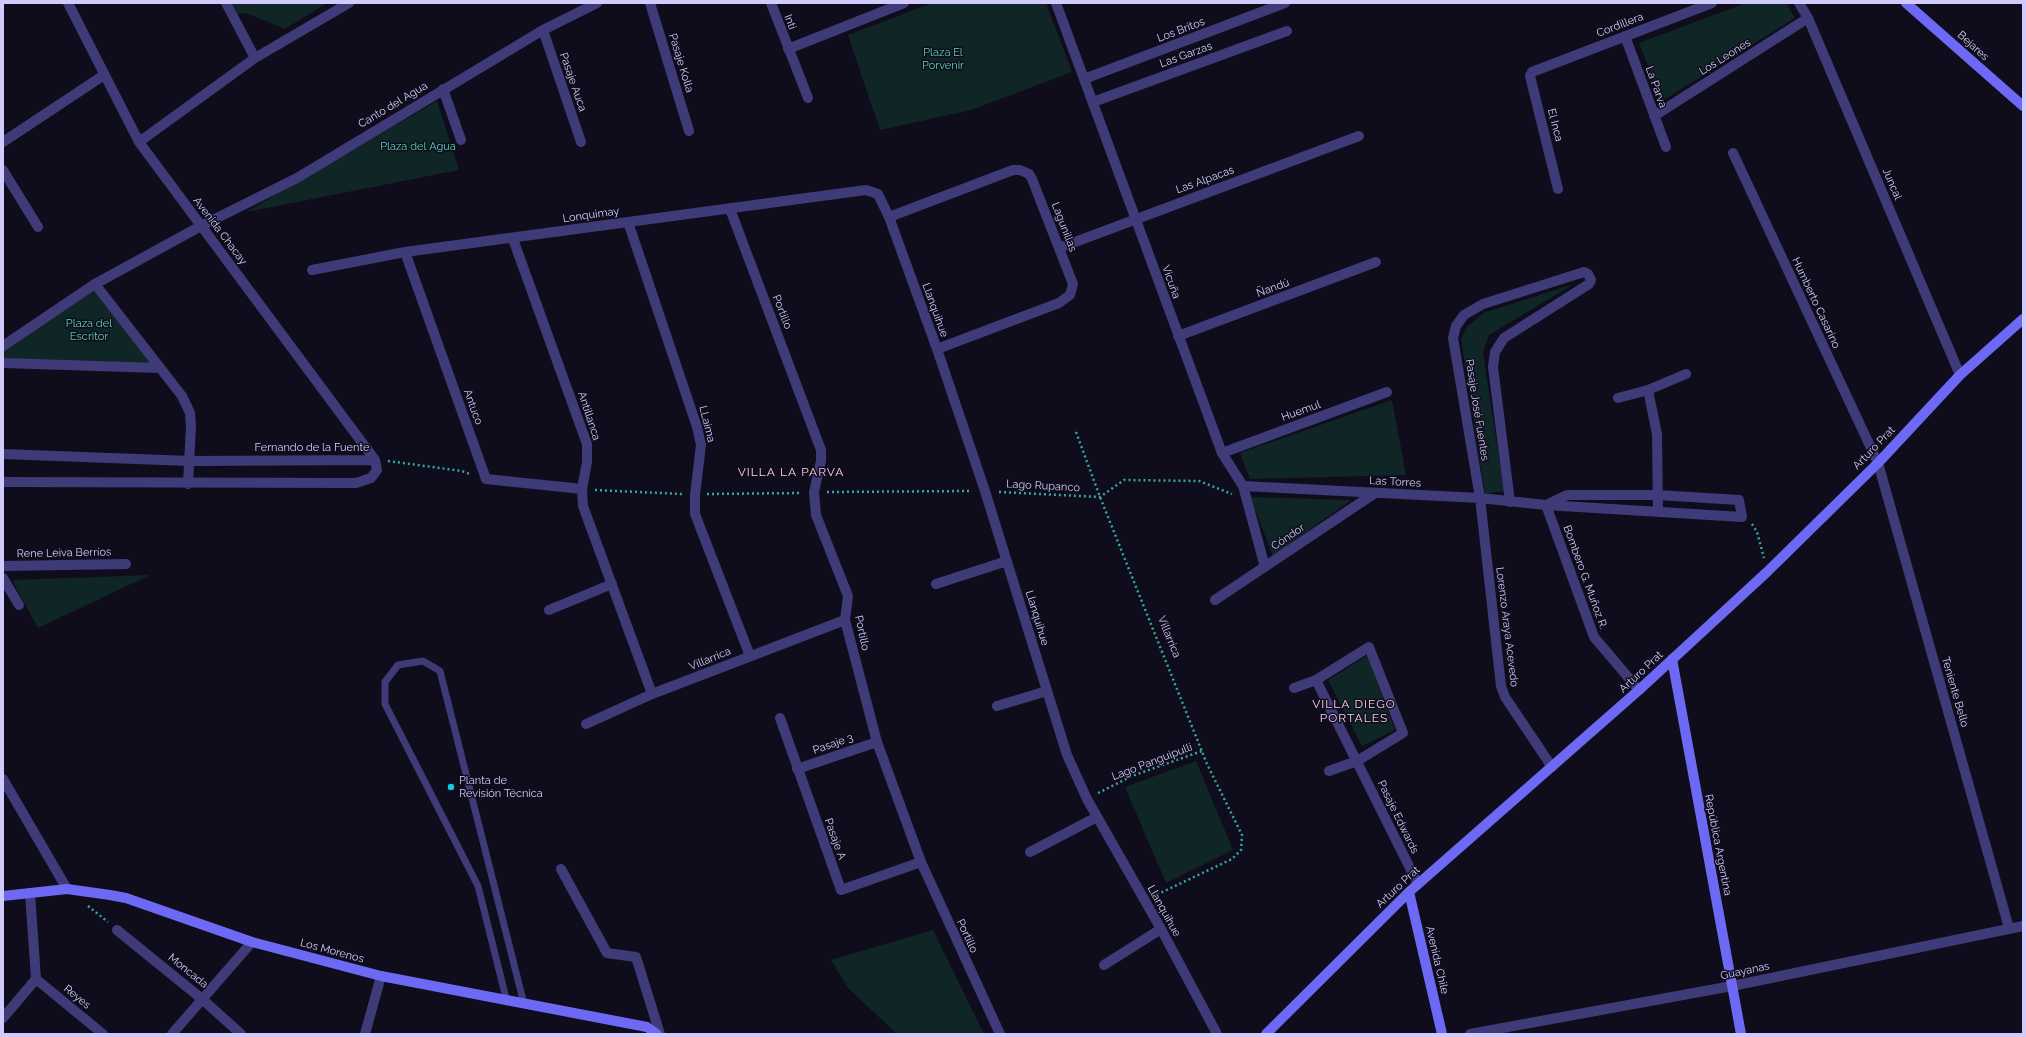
<!DOCTYPE html>
<meta charset="utf-8">
<style>
body{margin:0}
#map{position:relative;width:2026px;height:1037px;overflow:hidden;background:#0f0d1c;font-family:Raleway,sans-serif}
canvas{display:block}
.frame{position:absolute;inset:0;border:4px solid #d1cbfb;pointer-events:none}
</style>
<div id="map">
<canvas width="2026" height="1037"></canvas>
<div class="frame"></div>
</div>
<script>
const ctx = document.querySelector('canvas').getContext('2d');
ctx.lineJoin = 'round';
function fillPath(path, color) { ctx.fillStyle = color; ctx.fill(path, 'evenodd'); }
const poly = rows => new Path2D(rows.map(r => 'M' + r).join(''));
function trace(path, color, width, dash) { ctx.strokeStyle = color; ctx.lineWidth = width; ctx.lineCap = dash ? 'butt' : 'round'; ctx.setLineDash(dash || []); ctx.stroke(path); }
function write(font, color, halo, rows, align = 'center') {
  ctx.font = font + ' Raleway,sans-serif'; ctx.lineWidth = 3; ctx.setLineDash([]); ctx.textBaseline = 'middle'; ctx.strokeStyle = halo; ctx.fillStyle = color; for (const [text, x, y, turn = 0] of rows) {
    ctx.save(); ctx.translate(x, y); ctx.rotate((+turn || 0) * Math.PI / 180); ctx.textAlign = isNaN(turn) ? turn : align; if (halo) ctx.strokeText(text, 0, 0); ctx.fillText(text, 0, 0); ctx.restore();
  }
}
fillPath(poly([
 [232,3,327,3,285,29,246,13,238,14],
 [932,3,1046,3,1072,72,971,110,880,130,848,35],
 [1746,3,1786,3,1795,18,1662,101,1639,43],
 [437,101,459,170,246,212],
 [1574,284,1489,335,1483,352,1504,491,1485,494,1461,339,1467,327,1483,313],
 [96,290,152,363,3,359,3,351],
 [1392,400,1406,475,1250,479,1240,453],
 [1250,497,1351,500,1273,556],
 [150,575,38,628,12,580],
 [1368,655,1395,730,1362,746,1328,680],
 [1196,761,1233,850,1166,883,1125,787],
 [933,930,984,1034,897,1034,849,989,831,960]
]), '#102525');
trace(poly([
 [1076,432,1100,497,1207,764,1242,835,1241,850,1232,859,1156,895],
 [388,461,462,471,470,474],
 [595,490,682,494],
 [827,492,972,491],
 [999,492,1100,497,1124,480,1199,481,1232,494],
 [707,494,802,493],
 [1752,524,1757,532,1764,558],
 [1098,793,1132,776,1202,751],
 [88,906,108,922]
]), '#35a6a0', 2.5, [2, 3]);
trace(poly([
 [507,1002,478,886,385,704,385,682,398,665,423,661,440,671,524,1004]
]), '#3e3b78', 7);
trace(poly([
 [226,3,255,58],
 [650,3,689,131],
 [771,3,808,98],
 [1056,3,1222,453,1243,486,1265,567],
 [1799,3,1808,18,1960,375],
 [543,30,581,142],
 [1625,36,1666,147],
 [788,49,904,3],
 [1084,79,1285,3],
 [443,89,461,140],
 [1093,102,1287,31],
 [1654,116,1808,18],
 [3,142,104,75],
 [139,142,255,58,349,3],
 [1733,153,1878,463,2009,928],
 [3,170,38,227],
 [1558,189,1530,76,1532,72,1712,3],
 [730,209,821,450,821,461,814,492,816,515,848,596,845,620,877,742,921,862,1000,1034],
 [889,217,1013,170,1020,170,1029,174,1032,179,1073,284,1070,295,1059,303,937,349],
 [628,222,697,427,701,445,695,495,695,514,750,656],
 [513,239,587,444,587,462,582,489,583,506,652,694],
 [1059,248,1359,136],
 [405,252,486,479,582,489],
 [312,270,405,252,866,190,878,194,889,217,937,349,985,491,1067,755,1087,799,1161,929,1217,1034],
 [95,284,182,396,190,413,191,426,188,484],
 [1178,336,1376,262],
 [3,346,95,284,201,226,297,178,543,30,597,3],
 [3,363,160,368],
 [1648,390,1657,434,1658,512],
 [1618,398,1648,390,1686,374],
 [1222,453,1387,392],
 [3,454,190,461,375,460],
 [3,482,356,483,371,478,377,470,375,460,139,142,68,3],
 [1243,486,1480,498,1546,505,1742,517,1739,500,1658,495,1567,495,1546,505],
 [1510,502,1493,367,1495,352,1504,338,1589,284,1591,280,1588,274,1584,272,1483,304,1464,315,1456,326,1453,338,1480,498,1501,686,1505,697,1552,767],
 [1546,505,1594,637,1639,690],
 [3,566,126,564],
 [3,578,19,605],
 [936,584,1007,561],
 [1215,600,1375,493],
 [549,610,612,584],
 [1316,680,1418,884],
 [1294,688,1316,680,1369,647,1403,733,1357,761,1329,771],
 [997,706,1047,691],
 [780,718,841,890,921,862],
 [586,724,652,694,845,620],
 [797,769,877,742],
 [3,779,67,889],
 [1030,852,1097,817],
 [561,869,607,953,636,957,660,1034],
 [117,930,202,999,241,1034],
 [1104,965,1161,929],
 [36,979,103,1034],
 [3,1018,36,979,30,893],
 [172,1034,252,942],
 [365,1034,381,976],
 [1470,1034,1732,986,2023,926]
]), '#3e3b78', 10);
trace(poly([
 [1906,3,2023,106],
 [1672,659,1741,1034],
 [1409,892,1442,1034],
 [3,896,67,889,110,895,126,898,252,942,381,976,647,1027,657,1034],
 [1266,1034,1409,892,1639,690,1767,572,1878,463,1960,375,2023,319]
]), '#6e69f4', 10);
for (const [x, y, r, color] of [
 [451,787,4,"#10cce3"]
]) { const dot = new Path2D(); dot.arc(x, y, r, 0, 2 * Math.PI); ctx.fillStyle = color; ctx.fill(dot); trace(dot, '#0f0d1c', 1.5); }
write('11px', '#d1cbfb', '#0f0d1c', [
 ["Inti",790,22,70],
 ["Cordillera",1620,25,-21],
 ["Los Britos",1181,30,-21],
 ["Bejares",1973,46,42],
 ["Las Garzas",1186,55,-20],
 ["Los Leones",1725,57,-32],
 ["Pasaje Kolla",681,63,73],
 ["Pasaje Auca",573,82,71],
 ["La Parva",1656,87,70],
 ["Canto del Agua",393,105,-31],
 ["El Inca",1555,125,76],
 ["Las Alpacas",1205,180,-20],
 ["Juncal",1892,184,67],
 ["Lonquimay",591,215,-8],
 ["Lagunillas",1064,227,69],
 ["Avenida Chacay",220,231,53],
 ["Vicuña",1171,282,70],
 ["Ñandú",1273,288,-20],
 ["Humberto Casarino",1816,303,65],
 ["Llanquihue",935,310,70],
 ["Portillo",782,312,69],
 ["Antuco",473,407,70],
 ["Pasaje José Fuentes",1477,410,81],
 ["Huemul",1301,411,-20],
 ["Antillanca",589,416,72],
 ["LLaima",707,424,76],
 ["Fernando de la Fuente",312,448],
 ["Arturo Prat",1874,448,-46],
 ["Las Torres",1395,482,3],
 ["Lago Rupanco",1043,486,3],
 ["Cóndor",1288,537,-34],
 ["Rene Leiva Berríos",64,553,-1],
 ["Bombero G. Muñoz R.",1585,577,70],
 ["Llanquihue",1037,618,73],
 ["Lorenzo Araya Acevedo",1507,627,83],
 ["Portillo",862,633,78],
 ["Villarrica",1169,637,68],
 ["Villarrica",710,659,-22],
 ["Arturo Prat",1641,672,-43],
 ["Teniente Bello",1955,692,74],
 ["Pasaje 3",833,744,-19],
 ["Lago Panguipulli",1152,762,-21],
 ["Pasaje Edwards",1398,817,64],
 ["Pasaje A",835,839,70],
 ["República Argentina",1718,845,79],
 ["Arturo Prat",1398,887,-43],
 ["Llanquihue",1164,911,61],
 ["Portillo",967,936,65],
 ["Los Morenos",332,951,15],
 ["Avenida Chile",1437,960,77],
 ["Moncada",188,971,39],
 ["Guayanas",1745,971,-12],
 ["Reyes",77,997,39]
]);
write('11px', '#5dd5b8', '#0f0d1c', [
 ["Plaza El",943,53],
 ["Porvenir",943,66],
 ["Plaza del Agua",418,147],
 ["Plaza del",89,324],
 ["Escritor",89,337]
]);
write('11px', '#d1cbfb', '#0f0d1c', [
 ["Planta de",459,781],
 ["Revisión Técnica",459,794]
], 'left');
ctx.letterSpacing = '1px';
write('12px', '#fbcdea', '#0f0d1c', [
 ["VILLA LA PARVA",791,472],
 ["VILLA DIEGO",1354,704],
 ["PORTALES",1354,718]
]);
ctx.letterSpacing = '0px';
</script>
